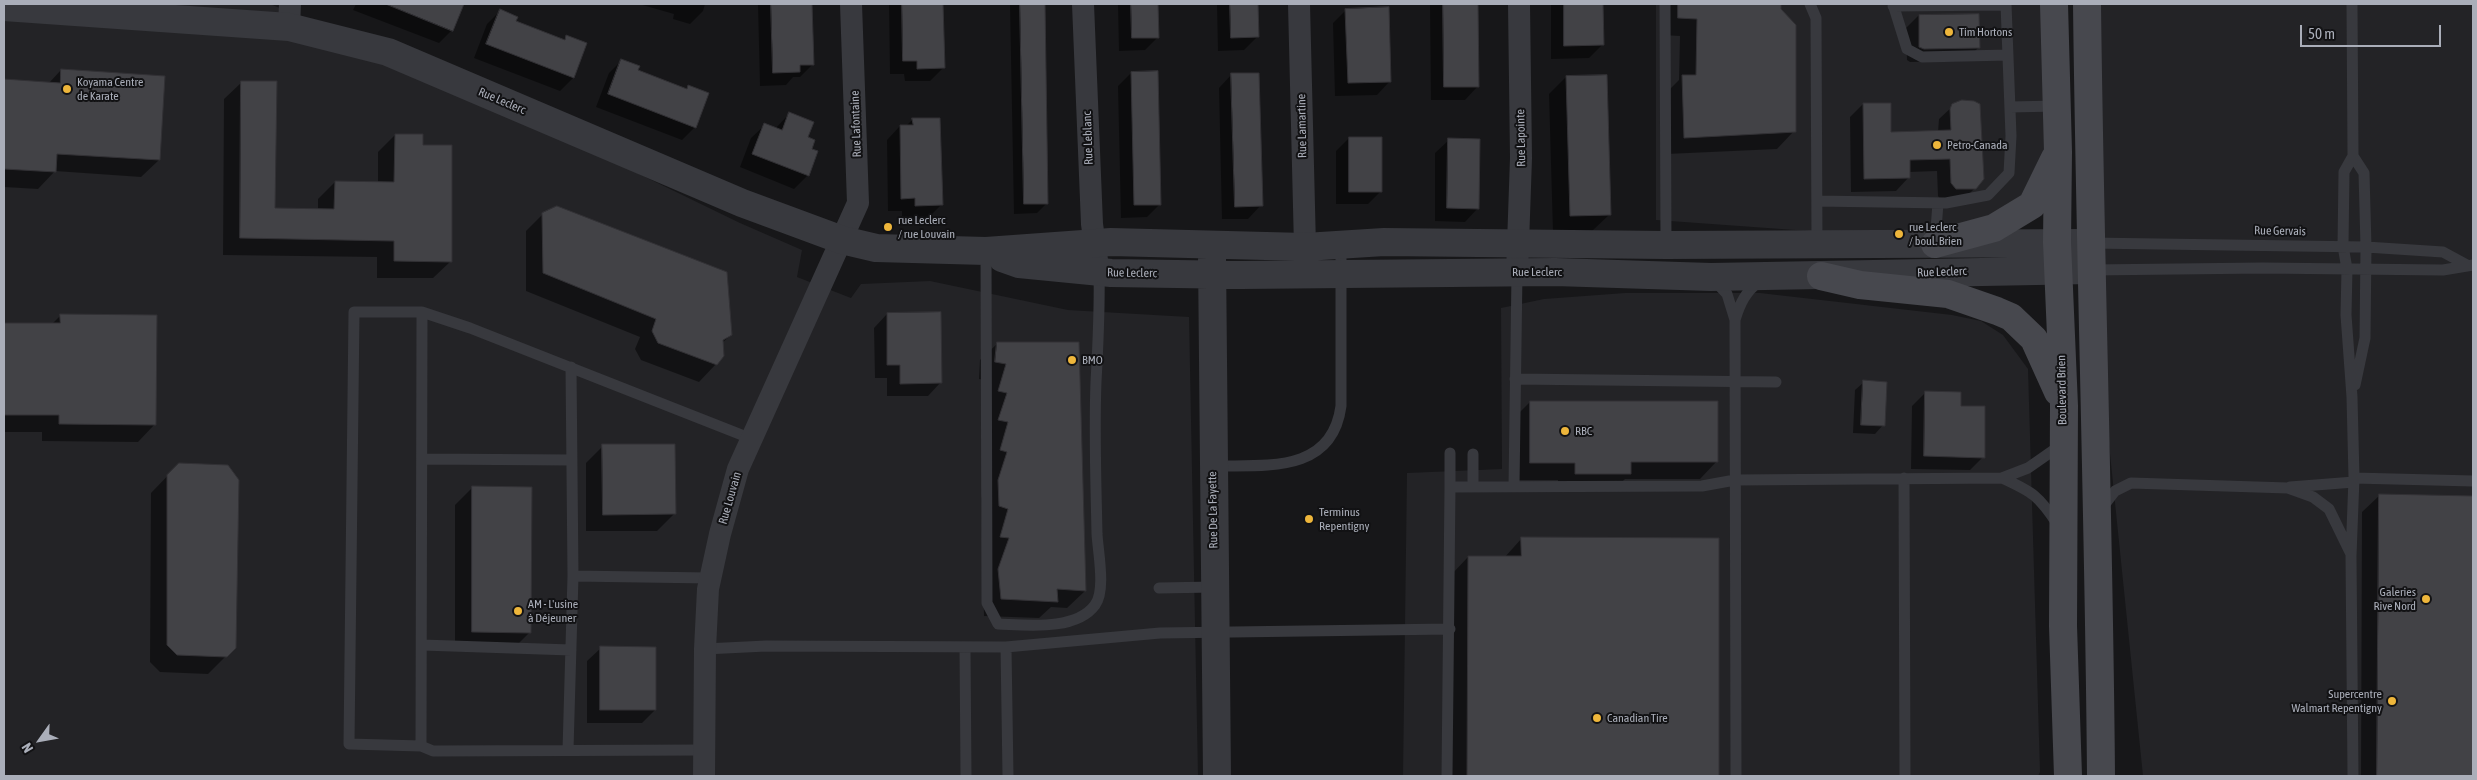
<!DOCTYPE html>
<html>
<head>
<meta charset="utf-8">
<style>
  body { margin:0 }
  #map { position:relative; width:2477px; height:780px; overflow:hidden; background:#171719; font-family:"Asap Condensed",sans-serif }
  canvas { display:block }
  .frame { position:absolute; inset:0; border:5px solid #aaaeb9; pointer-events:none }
  .north { position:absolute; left:15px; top:715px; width:50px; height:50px; -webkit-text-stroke:4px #121214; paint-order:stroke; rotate:238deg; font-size:14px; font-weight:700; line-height:20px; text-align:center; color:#aaaeb9 }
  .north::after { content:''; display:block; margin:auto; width:18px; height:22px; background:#aaaeb9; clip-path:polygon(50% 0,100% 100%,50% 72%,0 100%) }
  .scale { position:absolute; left:2300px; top:25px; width:141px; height:22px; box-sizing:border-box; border:2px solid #aaaeb9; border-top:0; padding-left:6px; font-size:15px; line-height:18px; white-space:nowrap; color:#aaaeb9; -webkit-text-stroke:4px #121214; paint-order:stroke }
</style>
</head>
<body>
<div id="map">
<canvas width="2477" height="780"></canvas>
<div class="frame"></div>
<div class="north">N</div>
<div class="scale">50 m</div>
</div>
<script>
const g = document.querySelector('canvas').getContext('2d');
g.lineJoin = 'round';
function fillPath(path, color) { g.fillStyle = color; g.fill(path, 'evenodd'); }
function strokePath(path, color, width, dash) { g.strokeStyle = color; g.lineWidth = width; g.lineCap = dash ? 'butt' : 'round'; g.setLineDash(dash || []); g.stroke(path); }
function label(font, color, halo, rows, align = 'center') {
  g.font = font + ' "Asap Condensed",sans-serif'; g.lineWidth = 4; g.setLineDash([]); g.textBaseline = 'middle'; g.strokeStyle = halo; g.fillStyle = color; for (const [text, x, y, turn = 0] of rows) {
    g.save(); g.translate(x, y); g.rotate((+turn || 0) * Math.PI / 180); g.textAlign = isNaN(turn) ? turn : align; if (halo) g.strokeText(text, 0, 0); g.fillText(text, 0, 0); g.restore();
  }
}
fillPath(new Path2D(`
  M4 4H270L388 52 740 223 802 250 797 277 851 298 861 284 930 281 1068 310 1189 317 1198 776H4Z
  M1656 4H2051L2052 148 2022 203 1934 240 1656 220Z
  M2087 4H2473V776H2143L2105 405Z
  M1625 293H1760L1952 315 1981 321 2003 335 2028 369 2040 772 2038 776H1403L1407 473 1502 469 1501 308 1544 299Z`), '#232326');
fillPath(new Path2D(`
  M356 4H462L452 30 439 43 353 10Z
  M639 4H705L703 11 690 24 673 19 674 14Z
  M758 4H811L813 64 800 77H793L786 85 760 86Z
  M889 4H942L944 67 930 81H905L904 74H890Z
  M1010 4H1043L1047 203 1037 213 1014 214Z
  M1118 4H1157L1158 37 1145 50 1119 51Z
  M1217 4H1257V37L1244 50 1218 51Z
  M1430 4H1477L1478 86 1465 100H1431Z
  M1551 4H1602V45L1589 58 1551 59Z
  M1661 4H1779L1794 131 1777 149 1667 154 1665 94 1679 80 1680 36 1661 35Z
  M1346 10 1390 81 1377 95 1335 96 1333 23Z
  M500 11 515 22 563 40 567 37 586 44 573 78 560 91 474 58 487 24Z
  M1919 15H1978V48L1965 61 1910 62 1907 60 1906 28Z
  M622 60 637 71 685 90 689 86 695 127 682 140 596 107 609 73Z
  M61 70 159 160 141 177 55 171 38 189 4 187V81L48 84Z
  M1131 73 1160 204 1147 217 1121 218 1118 86Z
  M1232 74 1261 205 1248 219H1222L1219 88Z
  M1566 77 1610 214 1592 231 1553 232 1549 94Z
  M242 82 274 209 318 210V199L335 182 378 183V152L395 135 422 146 451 261 433 278H377V257L223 255 224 99Z
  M1863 104 1890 133 1938 132 1939 119 1953 106 1975 188 1961 202H1942L1938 196 1937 171 1909 172V177L1896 191 1851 192 1850 117Z
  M789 114 806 138 810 150 816 152 807 176 794 189 740 167 751 138 765 125 775 129Z
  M913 119 941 205 928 218H902V211H888L887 140 900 126H906Z
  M1349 138 1381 191 1368 204H1336V151Z
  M1449 140 1478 208 1465 222 1435 221V153Z
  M543 214 731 335 722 343 716 364 699 382 641 360 635 349 640 337 526 291V231Z
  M887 314 941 382 928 396H887V378H875L874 328Z
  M61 315 155 424 138 442 42 441V432H4V324H52Z
  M998 343H1078L1085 591 1067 608 1051 607 1039 618 984 616 981 498 991 470 990 381 979 379 980 360Z
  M1864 382 1883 425 1875 434 1853 433 1855 390Z
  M1925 393 1959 407 1983 457 1970 470 1911 469 1912 406Z
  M1530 402 1717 461 1700 479H1625L1613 490 1558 491V480H1513V419Z
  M603 446 675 513 657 531H586V463Z
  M179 464 235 647 208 674 160 672 150 662 151 493Z
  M473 487 530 632 513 649H455V505Z
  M2380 495 2473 497V776H2361L2362 512Z
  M1522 538 1718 539 1717 776H1450L1451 575 1468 557 1504 558Z
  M601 648 655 710 642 723H587V661Z`), '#0007');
const building = new Path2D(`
  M386 4H464L453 31Z
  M771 4H812L814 65H800V72L773 73Z
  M902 4H943L945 68 917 69V61H903Z
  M1020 4H1045L1048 204H1024Z
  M1131 4H1158L1159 38H1132Z
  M1230 4H1258L1259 37 1231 38Z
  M1443 4H1478L1479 87H1444Z
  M1564 4H1603L1604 45 1564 46Z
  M1678 4H1781V9L1796 25V132L1684 138 1682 75H1696L1697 19 1678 18Z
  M1389 7 1391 82 1348 83 1345 9Z
  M500 9 518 17 516 21 565 40 566 35 587 43 574 78 486 44Z
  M1979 14 1980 48 1924 49 1919 47V15Z
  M621 59 640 66 638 70 687 89 688 85 709 93 696 128 608 94Z
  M61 69 165 76 160 160 57 154 56 172 4 169V79L60 83Z
  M1158 71 1161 205H1134L1131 72Z
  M1231 73H1259L1263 206 1235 207Z
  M1607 75 1611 215 1570 216 1566 76Z
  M241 81H277L275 208 334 209 335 181 394 182 395 134H423V145H452V262L394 261V241L240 238Z
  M1962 100 1974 101 1980 104 1984 179 1976 189H1956L1951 183 1950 159 1910 160V178L1864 179 1863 103H1891V132L1951 130 1950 109 1952 104Z
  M789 112 814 122 808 137 815 140 812 149 818 151 809 176 752 154 764 123 782 130Z
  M912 118H940L943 205 915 206V198L901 199 900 125H913Z
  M1349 137H1382V192H1349Z
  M1448 138 1480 139 1479 209 1447 208Z
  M557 206 727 272 732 335 723 340 724 356 717 365 658 343 652 331 656 319 543 273 542 213Z
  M941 312 942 383 900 384V365H887V313Z
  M60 314 157 315 156 425 59 424V415H4V323H60Z
  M997 342H1079L1086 591 1057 589 1058 602 1001 599 998 569 1009 538 1000 537 1008 509 999 506 998 480 1007 452 1000 450 1008 422 998 420 1007 393 998 391 1006 364 995 362Z
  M1863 380 1887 382 1885 426 1861 425Z
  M1925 391 1961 392V406H1985V458L1924 456Z
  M1530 401H1718V462H1631V474H1575V463H1530Z
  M602 444H675L676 514 603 515Z
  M179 463 228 465 239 480 236 648 227 657 177 655 167 645V475Z
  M472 486 532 487 531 633 472 632Z
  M2379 494 2473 496V776H2377Z
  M1521 537 1719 538V776H1467L1468 556H1521Z
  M600 646 656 647V710H600Z`);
fillPath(building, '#424246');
strokePath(building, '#323135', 1);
strokePath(new Path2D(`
  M1665 4 1666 245
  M1810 4 1816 18 1817 244
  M1893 4 1907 49 1922 57 2008 55
  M2352 4 2353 156 2344 172 2343 246 2347 269 2346 315 2352 397 2354 478 2351 556 2353 776
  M1893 6 2006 5
  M2010 107 2057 106
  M2353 156 2364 173 2366 247 2365 338 2355 385
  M1817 201 1946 203 1988 195 2009 173 2011 136 2006 4
  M1935 243 1938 203
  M2090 243 2366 247 2443 252 2467 265
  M986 251 987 603 998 624C1027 625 1076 631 1095 605 1106 591 1098 552 1097 534 1096 484 1094 433 1096 382 1098 345 1100 309 1099 272
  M2091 270 2263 268 2443 270 2473 265
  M1714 280 1727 294 1735 320
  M571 367 573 576 710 578
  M1515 379 1776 382
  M1473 454V486
  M422 459 572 460
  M1213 466C1265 465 1332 474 1341 406V245
  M1904 478 1905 776
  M2002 478C2033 492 2039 496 2058 525
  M2354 478 2473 481
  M1514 486 1517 273
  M1450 487V453
  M2290 487 2354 482
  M2102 508 2115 491 2131 483 2288 488 2313 497 2329 509 2351 554
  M1159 588 1214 587
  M422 645 571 650
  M965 647 966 776
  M1006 647 1008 776
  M705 649 766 646 1006 647 1160 633 1450 629
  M421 746 422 312
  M568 750 573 576
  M705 750 433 751 421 746 349 744 354 312H422L470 328 752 439
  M1447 776 1450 487 1702 486 1735 480 2002 478 2028 468 2061 445
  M1736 776 1735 320C1740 303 1746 291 1760 281`), '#38393e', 11);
strokePath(new Path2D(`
  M1083 4 1092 224 1097 260
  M1299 4 1305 247
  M289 27 290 4
  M1517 273 1521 158 1519 4
  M704 776 705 649 708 589 720 534 738 469 858 203 851 4`), '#38393e', 22);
strokePath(new Path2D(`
  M4 7 289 27 388 52 742 203 842 240 876 248 986 251 1111 242 1305 247 1384 242 1666 245 2089 243
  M1212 256 1217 776
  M1002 258 1019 264 1111 273 1241 275 1555 272 1711 277 2091 270`), '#38393e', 28);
strokePath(new Path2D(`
  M2054 4 2058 152 2057 242 2064 406 2063 626 2068 776
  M2087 4C2090 261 2099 519 2101 776
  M1935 244 1994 228 2032 205 2055 158
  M1821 276 1860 285 1948 294 1997 311 2011 317 2034 339 2058 392`), '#47484e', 28);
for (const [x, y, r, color] of [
  [1949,32,5,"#eeb63b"],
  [67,89,5,"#eeb63b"],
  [1937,145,5,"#eeb63b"],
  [888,227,5,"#eeb63b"],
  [1899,234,5,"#eeb63b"],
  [1072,360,5,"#eeb63b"],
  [1565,431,5,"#eeb63b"],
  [1309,519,5,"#eeb63b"],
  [2426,599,5,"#eeb63b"],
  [518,611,5,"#eeb63b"],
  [2392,701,5,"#eeb63b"],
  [1597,718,5,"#eeb63b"]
]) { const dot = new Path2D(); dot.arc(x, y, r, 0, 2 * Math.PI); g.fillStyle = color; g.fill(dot); strokePath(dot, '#121214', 2); }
label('12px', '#aaaeb9', '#121214', [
  ["Tim Hortons",1959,32],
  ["Koyama Centre",77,82],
  ["de Karate",77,96],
  ["Petro-Canada",1947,145],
  ["rue Leclerc",898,220],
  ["/ rue Louvain",898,234],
  ["rue Leclerc",1909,227],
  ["/ boul. Brien",1909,241],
  ["BMO",1082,360],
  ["RBC",1575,431],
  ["Terminus",1319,512],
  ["Repentigny",1319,526],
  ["Galeries",2416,592,"right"],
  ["Rive Nord",2416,606,"right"],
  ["AM - L'usine",528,604],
  ["à Déjeuner",528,618],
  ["Supercentre",2382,694,"right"],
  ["Walmart Repentigny",2382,708,"right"],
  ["Canadian Tire",1607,718]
], 'left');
label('12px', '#aaaeb9', '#121214', [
  ["Rue Leclerc",502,101,23],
  ["Rue Lafontaine",856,124,-92],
  ["Rue Lamartine",1302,126,-91],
  ["Rue Leblanc",1088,138,-92],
  ["Rue Lapointe",1521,138,-91],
  ["Rue Gervais",2280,231,1],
  ["Rue Leclerc",1537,272],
  ["Rue Leclerc",1942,272,-2],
  ["Rue Leclerc",1132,273,1],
  ["Boulevard Brien",2062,390,-91],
  ["Rue Louvain",730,498,-74],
  ["Rue De La Fayette",1213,510,-91]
]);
</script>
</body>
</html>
